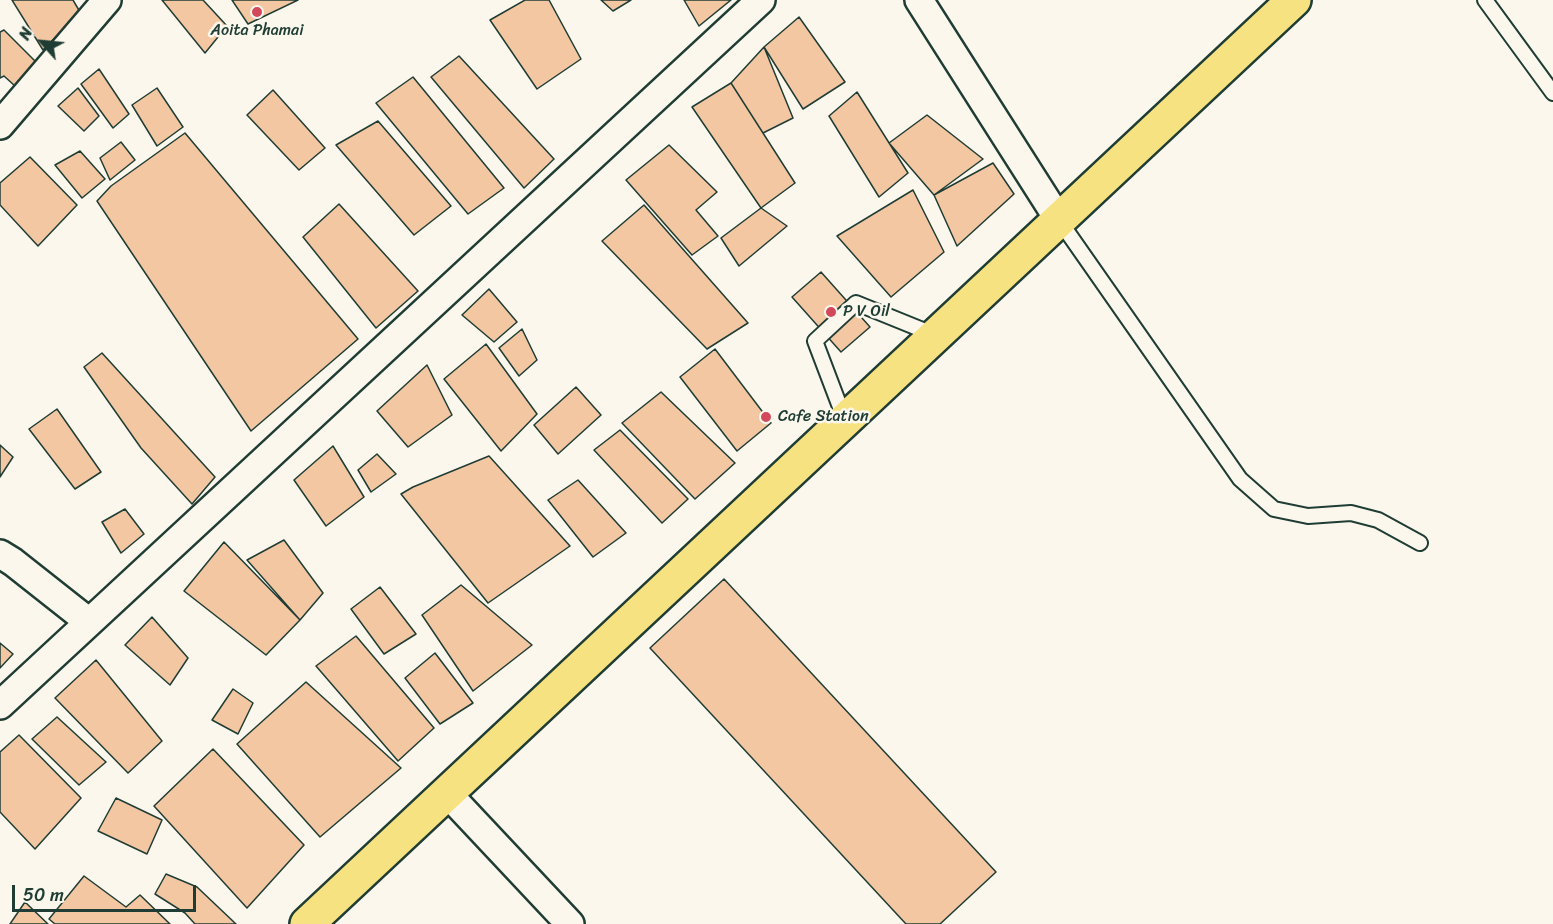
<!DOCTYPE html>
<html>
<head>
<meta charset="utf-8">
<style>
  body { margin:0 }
  #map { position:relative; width:1553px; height:924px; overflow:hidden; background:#fbf7ec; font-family:Sriracha,sans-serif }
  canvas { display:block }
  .north { position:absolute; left:12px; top:12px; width:60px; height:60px; -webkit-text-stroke:4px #fbf7ec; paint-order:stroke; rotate:297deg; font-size:16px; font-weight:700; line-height:24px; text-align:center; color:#1f3d34 }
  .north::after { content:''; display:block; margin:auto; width:21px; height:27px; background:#1f3d34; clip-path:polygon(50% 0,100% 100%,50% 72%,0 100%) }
  .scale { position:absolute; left:12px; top:885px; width:184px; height:27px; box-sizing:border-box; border:3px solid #1f3d34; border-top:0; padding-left:8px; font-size:18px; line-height:21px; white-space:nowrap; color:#1f3d34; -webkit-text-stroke:4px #fbf7ec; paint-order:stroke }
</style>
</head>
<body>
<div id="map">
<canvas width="1553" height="924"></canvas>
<div class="north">N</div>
<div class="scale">50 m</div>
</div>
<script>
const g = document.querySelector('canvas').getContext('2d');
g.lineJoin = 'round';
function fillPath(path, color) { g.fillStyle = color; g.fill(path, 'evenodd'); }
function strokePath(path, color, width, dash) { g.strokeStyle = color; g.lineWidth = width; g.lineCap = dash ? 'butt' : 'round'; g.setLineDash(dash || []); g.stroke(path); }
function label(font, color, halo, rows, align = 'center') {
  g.font = font + ' Sriracha,sans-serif'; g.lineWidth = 5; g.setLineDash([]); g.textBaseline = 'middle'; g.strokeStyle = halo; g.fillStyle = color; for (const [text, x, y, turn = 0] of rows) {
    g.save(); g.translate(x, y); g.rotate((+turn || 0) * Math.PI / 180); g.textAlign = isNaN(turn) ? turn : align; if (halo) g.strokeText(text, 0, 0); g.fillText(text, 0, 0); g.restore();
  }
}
const building = new Path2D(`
  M12 0H73L80 12 43 50Z
  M162 0H203L227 26 205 53Z
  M232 0H298L248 24Z
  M525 0H549L581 59 537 89 490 20Z
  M601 0H631L613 11Z
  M684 0H731L699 26Z
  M799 17 845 82 803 109 764 47Z
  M4 30 37 63 15 86 4 76 0 78V32Z
  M764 47 793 118 763 133 731 83Z
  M459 56 554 159 524 188 431 77Z
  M99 69 129 114 113 128 81 84Z
  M413 77 504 188 468 214 376 103Z
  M731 83 795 183 761 208 692 107Z
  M78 88 99 116 84 131 58 106Z
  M157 88 183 127 157 146 132 105Z
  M273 90 325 148 299 170 247 115Z
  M857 92 908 173 879 197 829 116Z
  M927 115 983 159 934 195 889 143Z
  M378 121 451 206 414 235 336 145Z
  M185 133 358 339 251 431 97 201 111 186Z
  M121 142 135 160 110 180 100 158Z
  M669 145 717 192 696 210 718 236 692 255 626 180Z
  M80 151 105 179 82 198 55 165Z
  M30 157 77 205 38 246 0 205V183Z
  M993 163 1014 194 957 246 934 195Z
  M913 190 944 252 891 297 837 236Z
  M339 204 418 291 376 328 303 237Z
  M644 205 748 323 707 349 602 241Z
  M761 208 787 226 739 266 721 238Z
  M821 272 870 327 841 352 792 297Z
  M489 289 517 322 494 342 462 315Z
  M522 329 537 360 519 376 499 348Z
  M486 344 537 414 501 451 444 379Z
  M715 349 771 423 737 451 680 377Z
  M102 353 215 477 192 504 141 448 84 367Z
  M427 365 452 415 408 447 377 411Z
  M576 387 601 415 558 454 534 425Z
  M661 392 735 463 695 499 622 423Z
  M57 409 101 472 75 489 29 429Z
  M620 430 688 499 662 523 594 450Z
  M0 445 13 457 0 477Z
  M333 446 364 497 326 526 294 480Z
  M377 454 396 474 371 492 358 470Z
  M489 456 570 546 488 603 401 494 413 487Z
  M578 480 626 533 593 557 548 500Z
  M125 509 144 534 121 553 102 522Z
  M284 540 323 593 300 620 247 560Z
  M224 542 300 620 266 655 184 591Z
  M724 579 996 872 940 924H906L650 648Z
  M461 585 532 645 473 691 422 615Z
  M380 587 416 634 384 654 351 609Z
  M152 617 188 658 170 685 125 645Z
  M356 636 434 728 398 761 316 666Z
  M0 643 13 654 0 668Z
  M435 653 473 703 440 724 405 678Z
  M96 660 162 741 128 773 55 698Z
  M306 682 401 768 320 837 237 744Z
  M233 689 253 703 238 734 212 720Z
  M57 717 106 762 79 785 32 739Z
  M19 735 81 798 35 849 0 812V752Z
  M213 749 304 845 247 908 154 806Z
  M116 798 162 820 147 854 98 831Z
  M166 874 197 887 236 924H195L185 913 155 894Z
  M84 876 126 907 140 895 170 924H55L49 919Z
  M25 902 48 924H10Z`);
fillPath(building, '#f4c7a3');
strokePath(building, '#1f3d34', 1.5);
const lane = new Path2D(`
  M1485 0 1553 93
  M1059 220 1240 479 1274 509 1308 516 1351 513 1378 520 1420 543
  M845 420 815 341 856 303 935 335`);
const street = new Path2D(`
  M919 0 1059 220
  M0 125 107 0
  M0 554 13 562 89 622
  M0 705 761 0
  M447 793 570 924`);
const highway = new Path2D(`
  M307 924 1294 0`);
strokePath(lane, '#1f3d34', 18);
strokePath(street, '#1f3d34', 32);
strokePath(highway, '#1f3d34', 38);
strokePath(lane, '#fbf7ec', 14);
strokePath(street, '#fbf7ec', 27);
strokePath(highway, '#f7e281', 33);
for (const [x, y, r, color] of [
  [257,12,6,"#d1495b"],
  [831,312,6,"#d1495b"],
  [766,417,6,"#d1495b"]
]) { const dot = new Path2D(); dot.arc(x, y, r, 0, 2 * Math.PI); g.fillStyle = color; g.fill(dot); strokePath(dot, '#fbf7ec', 2); }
label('16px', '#1f3d34', '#fbf7ec', [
  ["Aoita Phamai",257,31,"center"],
  ["P V Oil",843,312],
  ["Cafe Station",778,417]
], 'left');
</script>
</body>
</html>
